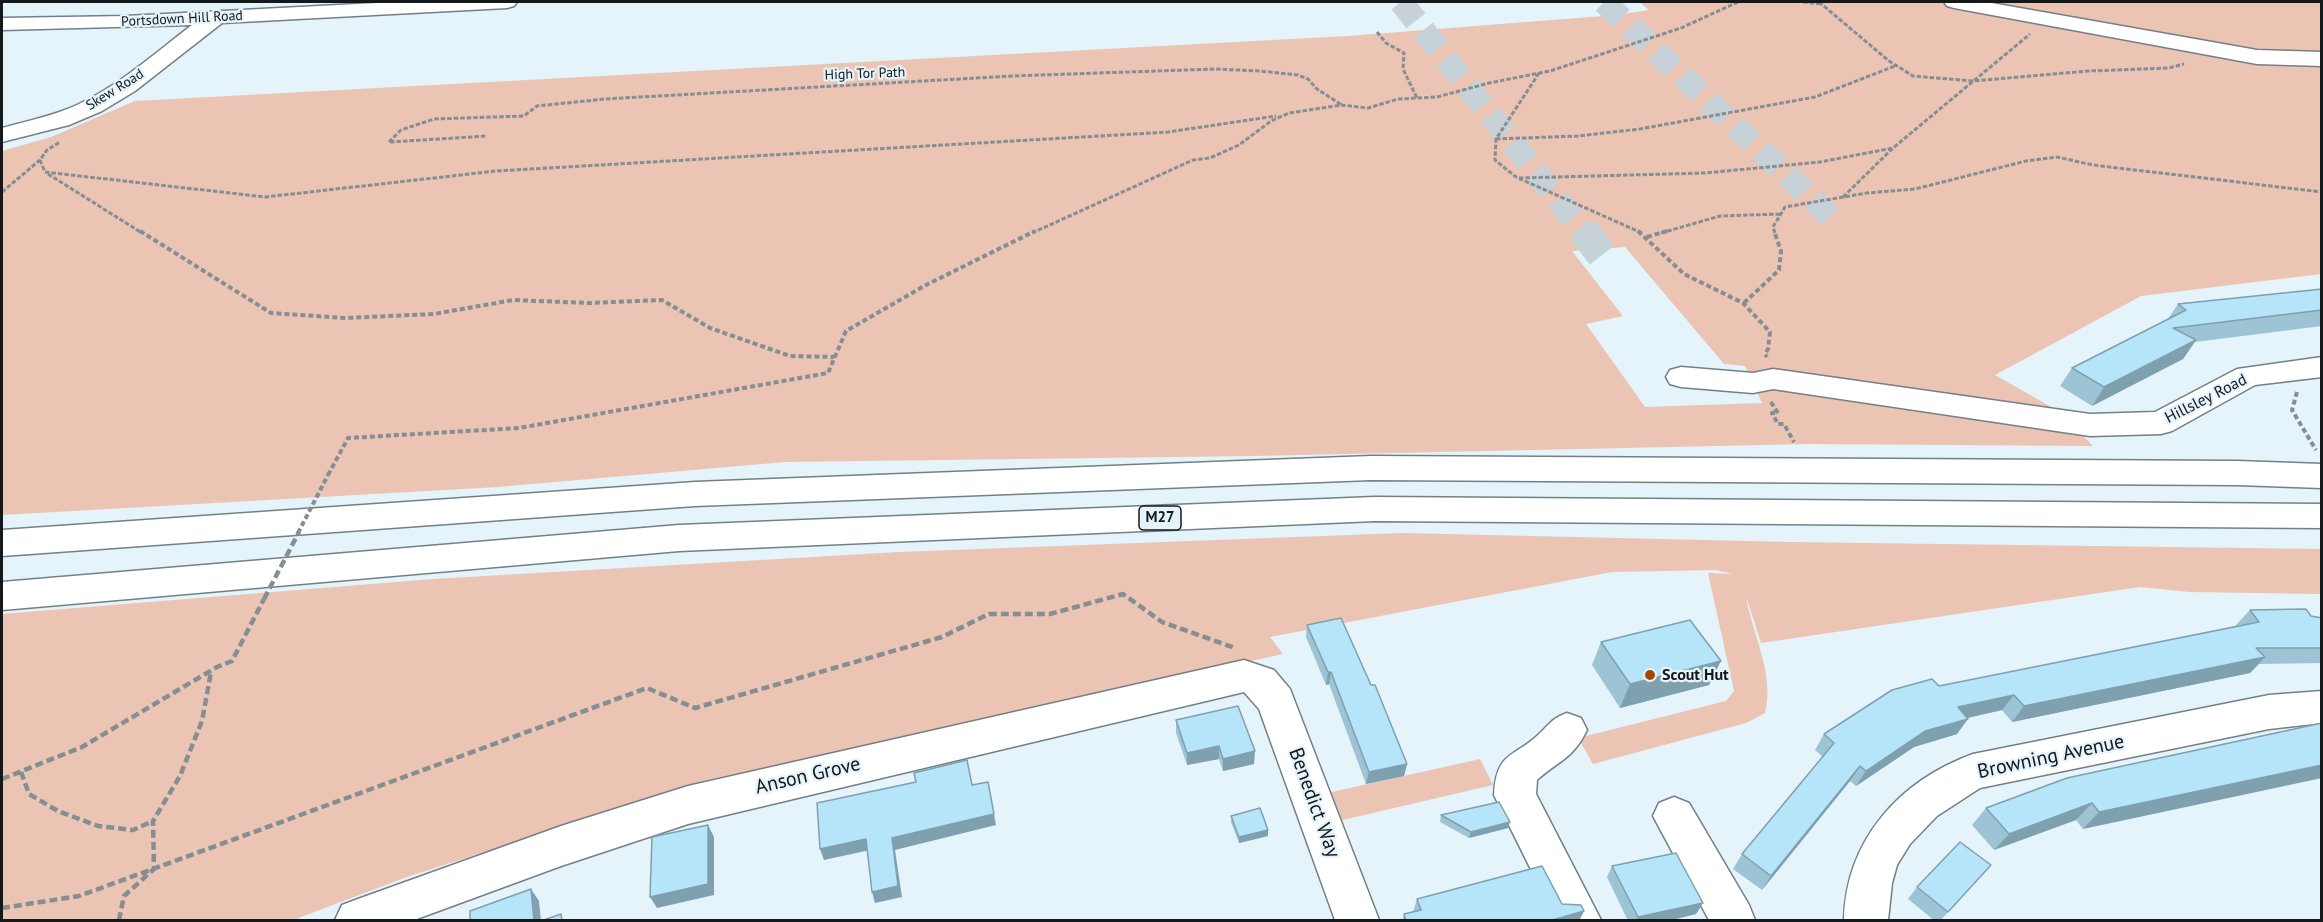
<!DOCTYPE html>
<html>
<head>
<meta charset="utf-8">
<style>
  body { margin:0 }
  #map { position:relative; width:2323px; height:922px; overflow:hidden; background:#e5f3fa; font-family:"PT Sans",sans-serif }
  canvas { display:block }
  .frame { position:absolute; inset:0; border:3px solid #13181a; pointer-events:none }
</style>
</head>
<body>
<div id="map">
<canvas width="2323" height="922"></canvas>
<div class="frame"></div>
</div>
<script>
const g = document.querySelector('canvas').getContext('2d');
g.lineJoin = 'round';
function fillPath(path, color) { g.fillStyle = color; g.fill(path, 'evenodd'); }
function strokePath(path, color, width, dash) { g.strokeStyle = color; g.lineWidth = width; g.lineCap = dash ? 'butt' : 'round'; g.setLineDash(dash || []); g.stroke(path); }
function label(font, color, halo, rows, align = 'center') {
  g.font = font + ' "PT Sans",sans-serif'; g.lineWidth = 4.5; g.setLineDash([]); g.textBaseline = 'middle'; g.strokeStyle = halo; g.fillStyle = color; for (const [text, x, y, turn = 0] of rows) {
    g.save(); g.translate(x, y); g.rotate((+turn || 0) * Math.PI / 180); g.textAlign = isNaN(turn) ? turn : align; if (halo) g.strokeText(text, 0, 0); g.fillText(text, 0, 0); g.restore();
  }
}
fillPath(new Path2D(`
  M1639 2H2321V274L2141 296 1995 375 2060 412 2093 446 1809 444 1253 456 785 462 498 487 2 515V151L51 137 135 101 1348 36 1616 15 1649 10ZM1625 247 1724 364 1745 366 1762 403 1645 407 1586 324 1623 316 1572 251Z
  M1402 533 1790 542 2321 549V594L2189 592 2140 587 1761 643 1746 596C1752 635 1775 673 1765 713L1746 723 1593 764 1578 738 1726 701 1734 691 1708 573 1733 574 1716 570 1612 572 1270 637 1283 654 703 781 407 877 293 920H2V614L433 579 899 552Z
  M1480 759 1493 785 1334 822 1323 794Z`), '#ebc4b3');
strokePath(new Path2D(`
  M1401 2 1584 233
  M1604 2 1835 221`), '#c6d2d8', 24, [24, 12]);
strokePath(new Path2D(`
  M1583 231 1602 255`), '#c6d2d8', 31, [31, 15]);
const minor = new Path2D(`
  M396 2H517L514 6 507 8 222 23 135 91 102 111 69 125 2 142V128C27 121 53 116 77 105 120 85 155 53 192 25L2 30V18L126 16Z
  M1944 2H1986L2257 50 2322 52V66L2257 64 1954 8 1947 6Z
  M2322 357V377L2255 385 2172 431 2161 434 2090 436 1773 389 1753 393 1681 387 1670 384 1666 377 1670 370 1681 367 1753 373 1773 369 2090 414 2155 412 2237 369Z
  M1244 660 1274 670 1290 689 1379 920H1335L1259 709 1244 692 688 824 561 866 414 920H335L342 905 358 899 561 826 688 786Z
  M2322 691V723L2269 729 1980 788 1937 816 1910 844 1897 865 1892 883 1888 920H1844C1846 840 1899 781 1973 754L2269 695Z
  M1567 713 1581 718 1587 730C1572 760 1559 760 1537 780L1536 794 1601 920H1556L1494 795C1496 752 1513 758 1538 735 1550 724 1551 719 1567 713Z
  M1674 797 1689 803 1749 905 1755 920H1709L1653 816 1659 803Z`);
const highway = new Path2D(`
  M1371 456 2237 461 2322 464V488L2237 485 1371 480 695 506 2 556V530L695 482Z
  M1375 497 2322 504V528L1375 521 679 551 2 610V582L679 525Z`);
strokePath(minor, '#738086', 3);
strokePath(highway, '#738086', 3);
strokePath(new Path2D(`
  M1803 2 1822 4
  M1819 2 1889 61 1913 76 1973 81 2088 71 2169 68 2184 64
  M1377 32 1386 43 1404 53 1403 69 1417 98
  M1539 73 1496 139 1495 160 1516 177 1642 233
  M1496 139 1578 136 1640 129 1815 97 1895 66
  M389 142 401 130 434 119 524 116 537 106 605 99 1012 76 1215 69 1260 71 1298 75 1308 79 1317 89 1342 105
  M390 142 487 136
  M40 160 45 172 265 197 496 171 1168 132 1276 116
  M48 174 142 233
  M1519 178 1705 173 1820 162 1893 148
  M2 192 40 160 47 150 60 142
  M1843 197 1893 148 2030 34
  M1032 233 1193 160 1210 158 1239 145 1271 121 1289 113 1342 105 1368 108 1398 99 1437 97 1489 83 1550 71 1681 28 1738 2
  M1661 233 1720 216 1780 214
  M1775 233 1773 227 1785 207 1867 193 1915 189 2026 161 2057 157 2093 165 2322 192`), '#848e93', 3, [4.5, 2]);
strokePath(new Path2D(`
  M140 231 271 313 345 318 434 314 513 300 589 303 662 300 710 328 790 356 834 357
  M1638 231 1684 274 1743 303 1770 332 1768 349 1765 354 1767 357
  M1647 237 1667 231
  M1744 303 1779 270 1781 251 1774 231
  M2297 392 2292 410 2316 450
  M1771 402 1778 413H1772L1778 424H1784L1794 442
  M328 475 348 438 519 428 828 373 846 331 926 285 1035 231`), '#848e93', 4, [5, 3]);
strokePath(new Path2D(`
  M21 772 29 794 58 811 98 826 133 830 153 821
  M2 779 82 747 217 667 232 661 264 599
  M2 908 79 896 647 688 695 708 942 637 989 614H1050L1123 594 1162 622 1235 648
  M119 920 124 896 154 869 153 821 180 776 202 721 211 672`), '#848e93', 4.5, [8, 4]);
fillPath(minor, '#fff');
fillPath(highway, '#fff');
strokePath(new Path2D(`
  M298 533 328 475`), '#848e93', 4, [5, 3]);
strokePath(new Path2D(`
  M264 599 299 532`), '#848e93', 4.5, [8, 4]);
fillPath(new Path2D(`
  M2322 289V326L2195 342 2183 359 2092 406 2060 386 2072 368 2168 319 2178 304Z
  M2250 610 2322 618V663L2259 664 2250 673 2012 722 2002 710 1967 718 1957 734 1914 747 1856 786 1850 781 1762 890 1733 869 1742 854 1823 757 1815 750 1824 734 1939 686 2235 626Z
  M1307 625 1407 764 1404 776 1366 784 1329 684 1326 685 1306 637Z
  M1601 642 1709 685 1620 708 1592 665Z
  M1176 720 1254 764 1223 771 1219 759 1187 765 1176 733Z
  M2322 723 2083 829 2076 820 1994 850 1972 825 1986 808Z
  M1441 815 1508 828 1469 838 1440 822Z
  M1231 816 1268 836 1239 843 1231 822Z
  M1991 865 1940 921H1935L1908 899 1917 887Z
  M1612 866 1703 903 1696 914 1668 921H1628L1607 877Z
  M1417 899 1562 904 1584 911 1579 921H1402L1404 914 1413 912Z`), '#9dc4d5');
fillPath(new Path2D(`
  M2196 340 2183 359 2092 406 2104 387Z
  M2265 657 2250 673 2012 722 2024 706Z
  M1721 661 1709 685 1620 708 1630 684Z
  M1328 672H1331L1329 684 1326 685Z
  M2014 695 2002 710 1946 723 1958 707Z
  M1968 719 1957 734 1914 747 1856 786 1866 771 1925 731Z
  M1219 746V759L1187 765V753Z
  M1255 751 1254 764 1223 771V759Z
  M1407 764 1404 776 1366 784 1369 772Z
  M2322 765V778L2083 829 2099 812Z
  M1860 766 1850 781 1762 890 1771 876Z
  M2092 803 2076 820 1994 850 2009 834Z
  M994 814 996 825 895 850 902 897 875 903 872 892 892 838Z
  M1510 822 1508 828 1469 838 1471 832Z
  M708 825 714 837V895L657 908 650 897Z
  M1268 830V836L1239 843V837Z
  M866 839 870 850 824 860 820 849Z
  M531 889 539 901 541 921H534Z
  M1703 903 1696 914 1668 921H1636L1638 917Z
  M1584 911 1579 921H1549Z`), '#7fa0ae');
const building = new Path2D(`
  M2322 289V310L2173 328 2196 340 2104 387 2072 368 2186 310 2178 304Z
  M2306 609 2311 616 2322 618V648H2256L2265 657 2024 706 2014 695 1958 707 1968 719 1925 731 1866 771 1860 766 1771 876 1742 854 1834 743 1824 734 1892 690 1932 679 1939 686 2259 622 2250 610Z
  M1341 618 1371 685H1375L1407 764 1369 772 1331 672H1328L1307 625Z
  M1690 620 1721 661 1630 684 1601 642Z
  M1238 706 1255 751 1223 759 1219 746 1187 753 1176 720Z
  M2322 723V765L2099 812 2092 803 2009 834 1986 808 2067 778Z
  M967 760 972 785 988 782 994 814 892 838 898 886 872 892 866 839 820 849 817 803 916 782 914 773Z
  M1499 802 1510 822 1471 832 1441 815Z
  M1260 808 1268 830 1239 837 1231 816Z
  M708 825V884L650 897 652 837Z
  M1960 842 1991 865 1948 912 1917 887Z
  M1676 853 1703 903 1638 917 1612 866Z
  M1542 866 1562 904 1581 905 1584 911 1549 921H1406L1404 914 1421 910 1417 899Z
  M531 889 534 921H470V911Z
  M561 914 562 921H541Z`);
fillPath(building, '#b6e4f8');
strokePath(building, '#7fa0ae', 1.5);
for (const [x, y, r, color] of [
  [1650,675,6,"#a74503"]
]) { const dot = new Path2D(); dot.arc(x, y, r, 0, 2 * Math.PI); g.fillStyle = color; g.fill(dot); strokePath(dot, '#e5f3fa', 2); }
label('14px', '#13181a', '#e5f3fa', [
  ["Portsdown Hill Road",182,19,-3],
  ["High Tor Path",865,74,-2],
  ["Skew Road",115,90,-32]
]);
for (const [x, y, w] of [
  [1160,518,42]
]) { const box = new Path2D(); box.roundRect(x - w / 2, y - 12, w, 24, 4.5); g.fillStyle = '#e5f3fa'; g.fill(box); strokePath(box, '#13181a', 1.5); }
label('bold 15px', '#13181a', null, [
  ["M27",1160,518]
]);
label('16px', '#13181a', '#e5f3fa', [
  ["Hillsley Road",2206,399,-27]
]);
label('bold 16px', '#13181a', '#e5f3fa', [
  ["Scout Hut",1662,675]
], 'left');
label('20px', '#13181a', '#e5f3fa', [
  ["Browning Avenue",2051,757,-12],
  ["Anson Grove",808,776,-13],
  ["Benedict Way",1314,803,70]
]);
</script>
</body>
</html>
